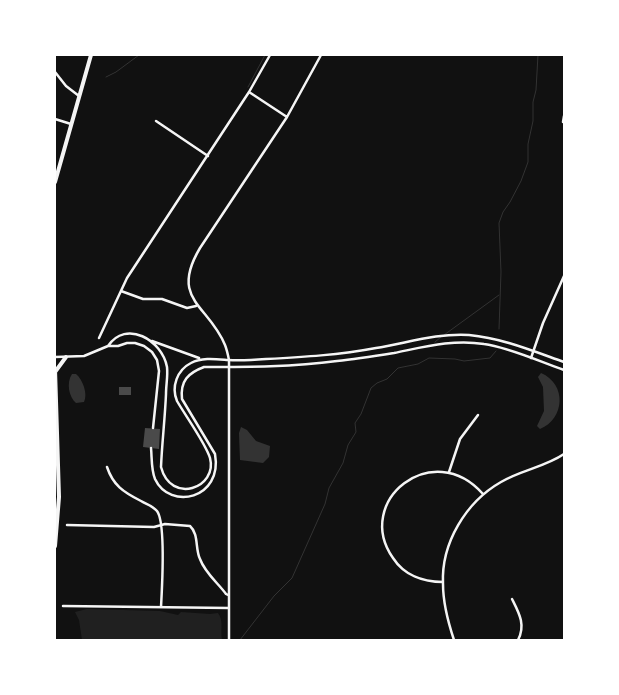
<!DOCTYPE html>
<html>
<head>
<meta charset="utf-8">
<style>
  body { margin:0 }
  #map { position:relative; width:619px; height:695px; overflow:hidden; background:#111; font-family:Barlow,sans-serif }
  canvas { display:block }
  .frame { position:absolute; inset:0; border:56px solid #fff; pointer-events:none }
</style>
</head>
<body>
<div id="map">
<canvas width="619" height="695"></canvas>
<div class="frame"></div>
</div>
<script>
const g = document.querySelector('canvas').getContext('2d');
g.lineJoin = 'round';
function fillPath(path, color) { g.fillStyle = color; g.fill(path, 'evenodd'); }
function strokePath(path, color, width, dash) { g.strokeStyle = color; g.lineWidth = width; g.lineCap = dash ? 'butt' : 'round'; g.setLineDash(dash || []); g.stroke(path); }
fillPath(new Path2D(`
  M87 609 160 611 178 615 181 612 210 614 218 613C224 621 220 630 222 640H82L79 620 75 612Z`), '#202020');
fillPath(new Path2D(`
  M541 373C567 384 565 419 540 429L537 426 544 411 543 387 538 377Z
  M72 374H76C83 380 88 394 84 402L76 403C69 397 66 383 72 374Z
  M241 427 247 430 256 441 270 446 269 457 263 463 240 460 239 433Z`), '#333');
strokePath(new Path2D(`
  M106 77 116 72 139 55
  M248 87 265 55
  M499 329 501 272 499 223 503 212 510 202 521 181 528 162V144L533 121V102L536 90 538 55
  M444 335 499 295
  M435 342 441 337
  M240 640 274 596 292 578 325 504 329 488 343 463 348 445 356 432 355 423 361 414 371 388 377 383 387 379 398 368 418 364 429 358 455 359 464 361 490 358 496 351`), '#333', 1);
fillPath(new Path2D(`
  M119 387H131V395H119Z
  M145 428 160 429 159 449 143 447Z`), '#4a4a4a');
strokePath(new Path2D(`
  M55 72 66 86 79 96
  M249 92 287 117
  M55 119 71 124
  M156 121 208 156
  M563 122 564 116
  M121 291 143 299H162L187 308 196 306
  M99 338 127 278 249 92 270 55
  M531 358 543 323 564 276
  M107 467C113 485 123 492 141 501 146 504 153 506 157 511 166 523 162 589 161 607
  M449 472 460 439 478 415
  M67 525 154 527 165 524 190 526C199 534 195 549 200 559 205 573 218 583 226 594L228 595
  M443 582C423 582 404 575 393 558 353 501 433 437 483 494
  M512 599C519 613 526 625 518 640
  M63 606 229 608
  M229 640V360C228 355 227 350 225 345 209 305 169 300 200 248L287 117 321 55
  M454 640C448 622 443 603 443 584 441 543 466 502 501 482 521 470 545 467 564 454`), '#f5f5f5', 2.5);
strokePath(new Path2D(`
  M152 341 199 358
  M108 346C126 319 162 340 167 367 168 376 166 385 166 394 165 418 162 443 161 467 171 505 218 488 210 458 206 444 185 415 177 401 171 387 177 370 191 363 202 357 216 359 228 360 240 361 254 360 266 359 303 357 339 355 376 348 407 343 437 333 469 335 502 338 533 351 564 362
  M55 357 84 356 108 346H118L127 343H135L144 346 152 352 157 360 159 371 153 428
  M151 448C152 458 151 469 155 479 170 511 223 499 215 454L182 399C180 381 188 373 204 367 248 367 293 367 337 361 356 359 375 356 394 353 424 347 453 339 484 344 508 347 541 362 564 370`), '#f5f5f5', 2.5);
strokePath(new Path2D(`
  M55 182 91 55
  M55 369 59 497 55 546
  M55 372 66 357`), '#f5f5f5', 4);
</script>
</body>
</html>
